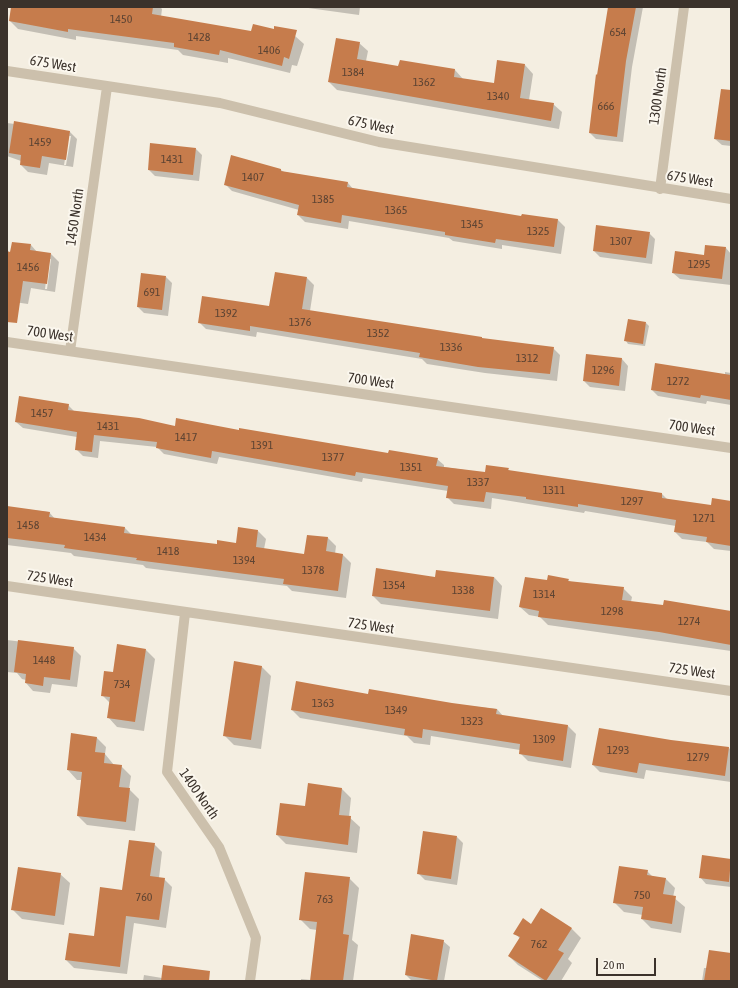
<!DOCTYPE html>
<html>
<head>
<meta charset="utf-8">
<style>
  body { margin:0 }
  #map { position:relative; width:738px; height:988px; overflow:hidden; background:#f4eee1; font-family:"Asap Condensed",sans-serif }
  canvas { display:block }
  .frame { position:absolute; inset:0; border:8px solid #3b322b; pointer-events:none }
  .scale { position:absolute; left:596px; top:958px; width:60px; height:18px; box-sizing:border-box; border:2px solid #3b322b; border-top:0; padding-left:5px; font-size:12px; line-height:14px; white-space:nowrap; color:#3b322b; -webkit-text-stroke:3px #fbf7ee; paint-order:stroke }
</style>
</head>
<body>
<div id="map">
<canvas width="738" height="988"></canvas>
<div class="frame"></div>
<div class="scale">20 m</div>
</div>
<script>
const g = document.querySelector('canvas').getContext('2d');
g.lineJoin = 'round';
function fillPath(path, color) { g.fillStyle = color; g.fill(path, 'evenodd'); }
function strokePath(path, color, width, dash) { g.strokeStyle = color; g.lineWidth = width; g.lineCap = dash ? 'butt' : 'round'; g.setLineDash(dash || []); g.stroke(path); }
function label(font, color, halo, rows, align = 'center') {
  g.font = font + ' "Asap Condensed",sans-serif'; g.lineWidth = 4; g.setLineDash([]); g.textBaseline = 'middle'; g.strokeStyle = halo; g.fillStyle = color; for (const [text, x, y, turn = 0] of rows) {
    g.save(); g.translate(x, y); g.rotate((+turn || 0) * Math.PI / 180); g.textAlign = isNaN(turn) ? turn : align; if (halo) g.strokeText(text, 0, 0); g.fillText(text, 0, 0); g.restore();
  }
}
fillPath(new Path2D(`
  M12 7H160L162 9 161 17 251 32 295 36 304 44 297 66 292 65 290 73 228 58V63L183 55 178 50 76 36V40L18 29 10 21Z
  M301 7H360L359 15Z
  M609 7H643L632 67 623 142 596 139 590 133Z
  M359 43 368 51 366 61 399 68 455 70 463 79 494 84 525 65 533 74 529 100 553 104 562 112 559 129 337 90 329 82Z
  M731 112V146L722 145 715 139Z
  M7 123 15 124V123L70 132 77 139 73 167 49 163 47 175 28 172 21 165V161L7 156ZM69 136H71L66 165H64Z
  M196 149 202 155 199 181 155 176 149 170Z
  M281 170 284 172 348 183 354 190 522 218 558 220 565 227 561 254 502 245V249L453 241 449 238 349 221 348 229 305 222 298 215 299 210 232 191 225 184Z
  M649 233 655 239 652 264 600 257 594 251Z
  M31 245 37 252 51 254 59 262 55 292 31 288 28 304 7 301V252L11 253ZM49 259H51L47 289H45Z
  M726 248 731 254V285L680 279 673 273 705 256Z
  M166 277 172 283 168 316 144 313 138 307Z
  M307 278 314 285 310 311 482 338 484 340 553 348 560 355 557 381 485 373 427 364 422 359 257 332 256 337 206 329 199 322 270 307Z
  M646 323 649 326 645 346 628 344 626 341Z
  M587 355 622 359 628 366 625 391 590 387 584 381Z
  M725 372 731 373V405L707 401 706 404 658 396 652 390 725 375Z
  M68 405 74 411 176 427 240 431 389 454 437 459 444 465V467L486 473 508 469 510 471 662 494 668 500 711 506 731 502V551L714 549 707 542 682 539 675 532 676 526 585 511 584 513 492 498 491 509 454 504 447 497 448 491 363 478 362 482 219 457 217 464 164 454 157 447 100 441 98 458 83 456 76 449 77 437 23 428 16 422Z
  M7 507 49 512 55 519 125 528 132 535 217 545 237 544 258 531 266 539 264 549 305 555 308 536 328 538 336 546 335 554 343 555 351 563 346 598 292 591 287 586 146 568 143 565 74 556 71 553 7 545Z
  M494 577 502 586 498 619 381 604 373 596 436 578Z
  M568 580 571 582 623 588 632 597 631 602 731 616V651L548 625 540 617 529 615 520 607 548 582Z
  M7 640 73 648 81 656 77 687 52 684 50 693 33 691 26 683V680L22 679 17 673 7 672Z
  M146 650 155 659 144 731 117 727 108 717 110 703 102 695 113 673Z
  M261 666 271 676 261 749 234 745 224 735Z
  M297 683 369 695 497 709 503 716 568 726 576 734 571 768 528 761 520 753V750L431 736 430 745 414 743 407 736 300 718 292 710Z
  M72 734 97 738 106 747 105 754 114 765 121 766 131 776 129 789 139 799 135 831 87 825 78 816 82 780H77L68 770Z
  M671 741 729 748 731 750V782L646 770 644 779 600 772 593 765Z
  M308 785 342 789 351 798 349 817 360 827 357 853 286 844 277 835 306 807Z
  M457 837 463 843 457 885 425 880 418 873Z
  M154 844 162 852 159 878 164 879 172 887 166 928 134 923 127 974 74 968 66 960 95 937 123 891Z
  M703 856 731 860V887L706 884 700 877Z
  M647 871 653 877 665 878 675 888 673 897 685 907 681 933 651 928 642 919 643 915 624 912 614 902Z
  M60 874 70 883 64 925 22 919 12 909Z
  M349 878 359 888 352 940 358 945 353 981H301V979L311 980 317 930 310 929 300 919Z
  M542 909 572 929 581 938 568 959 572 963 561 981H543L518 965 509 956 520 939 515 933 531 925Z
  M443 941 450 947 444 981H412L406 975Z
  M731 954V981H702L704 968H707Z
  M144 975 162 978 207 981H143Z`), '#0003');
fillPath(new Path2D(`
  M11 7H153L152 14 251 31 253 24 274 29V26L297 30 289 59 284 57 282 66 220 50 219 55 174 47V43L68 29V32L9 21Z
  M608 7H636L626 61 617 137 589 133 596 74 597 75Z
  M336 38 360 42 357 59 398 66 400 60 455 69 454 77 494 83 497 60 525 64 520 98 554 103 551 121 328 82Z
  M721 89 731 90V141L714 139Z
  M14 121 70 131 66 160 42 156 40 168 20 165 21 155 9 153Z
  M150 143 196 148 193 175 148 170Z
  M231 155 281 169V171L348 182 347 187 521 216 522 214 558 219 554 247 496 239 495 243 445 235V232L342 215 341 223 297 215 299 205 224 185Z
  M596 225 650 232 646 258 593 251Z
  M12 242 31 244 30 250 51 253 47 284 23 281 17 323 7 322V251L10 252Z
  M705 245 726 247 722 279 672 273 675 251 704 255Z
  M275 272 307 277 302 309 482 337V338L554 347 550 374 478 367 419 357 420 353 250 326V331L198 323 202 296 269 306Z
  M141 273 166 276 162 310 137 307Z
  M628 319 646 322 643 344 624 341Z
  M586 354 622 358 619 386 583 381Z
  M655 363 731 375V400L701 395 700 398 651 390Z
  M19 396 69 404 68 410 139 418 175 426 176 418 239 430V428L388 453 389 450 438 458 436 466 485 472 486 465 509 468 508 470 662 493V498L711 505 712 498 731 501V546L706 542 707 537 674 532 676 520 578 504V507L526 499V497L486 492 484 502 446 498 448 486 356 472 355 476 212 451 211 458 156 448 157 442 94 435 92 452 75 450 77 432 15 422Z
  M7 506 50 512 49 517 125 527 124 533 217 544V540L236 543 238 527 258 530 256 547 304 554 307 535 328 537 326 551 343 554 338 591 283 584 284 579 136 560 137 558 64 548 65 545 7 538Z
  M376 568 435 577 436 570 494 577 490 611 372 596Z
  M548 575 569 579 568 581 624 587 622 600 663 605 664 600 731 611V645L659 632 538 617 539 611 519 607 525 577 547 580Z
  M18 640 74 647 70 680 44 677 43 686 25 683 26 674 14 672Z
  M117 644 146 649 135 722 107 718 110 697 101 696 104 671 113 672Z
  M234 661 262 666 251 740 223 736Z
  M296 681 368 694 369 689 452 703 497 709 496 714 568 725 563 761 519 754 520 744 423 729 422 738 404 735 405 729 291 710Z
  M599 728 671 740 729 747 725 776 639 763 637 773 592 765Z
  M71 733 97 737 95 752 105 753 104 763 122 765 119 787 130 788 126 822 77 816 82 772 67 770Z
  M308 783 342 788 339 815 351 816 348 845 276 835 280 803 305 806Z
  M423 831 457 836 451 879 417 874Z
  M129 840 155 843 150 876 165 878 159 920 126 916 120 967 65 960 69 933 94 936 100 887 122 890Z
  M702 855 731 859 729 882 699 878Z
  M619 866 648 870 647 875 666 878 663 894 676 896 672 924 641 919 643 907 613 903Z
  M18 867 61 873 55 916 11 910Z
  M305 872 350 877 343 934 349 935 343 981H310L317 922 299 920Z
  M541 908 572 928 558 950 564 953 546 981 508 956 520 937 513 934 523 918 531 924Z
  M411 934 444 940 437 981 405 975Z
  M709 950 731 953V981H704Z
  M163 965 210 971 209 981H161Z`), '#c67c4c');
strokePath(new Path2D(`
  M7 71 220 103 379 142 731 199
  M660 189 684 7
  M7 342 731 448
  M70 351 107 87
  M7 586 731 691
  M185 613 167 772 219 847 256 938 250 981`), '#ccc0ac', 10);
label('12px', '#5e4433', null, [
  ["1450",121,19],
  ["654",618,32],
  ["1428",199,37],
  ["1406",269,50],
  ["1384",353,72],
  ["1362",424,82],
  ["1340",498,96],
  ["666",606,106],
  ["1459",40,142],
  ["1431",172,159],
  ["1407",253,177],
  ["1385",323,199],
  ["1365",396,210],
  ["1345",472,224],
  ["1325",538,231],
  ["1307",621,241],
  ["1295",699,264],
  ["1456",28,267],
  ["691",152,292],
  ["1392",226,313],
  ["1376",300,322],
  ["1352",378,333],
  ["1336",451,347],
  ["1312",527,358],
  ["1296",603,370],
  ["1272",678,381],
  ["1457",42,413],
  ["1431",108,426],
  ["1417",186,437],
  ["1391",262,445],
  ["1377",333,457],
  ["1351",411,467],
  ["1337",478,482],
  ["1311",554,490],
  ["1297",632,501],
  ["1271",704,518],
  ["1458",28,525],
  ["1434",95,537],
  ["1418",168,551],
  ["1394",244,560],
  ["1378",313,570],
  ["1354",394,585],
  ["1338",463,590],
  ["1314",544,594],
  ["1298",612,611],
  ["1274",689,621],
  ["1448",44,660],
  ["734",122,684],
  ["1363",323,703],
  ["1349",396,710],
  ["1323",472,721],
  ["1309",544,739],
  ["1293",618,750],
  ["1279",698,757],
  ["750",642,895],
  ["760",144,897],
  ["763",325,899],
  ["762",539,944]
]);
label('14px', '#3b322b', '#fbf7ee', [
  ["675 West",53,64,9],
  ["1300 North",658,96,-82],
  ["675 West",371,125,12],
  ["675 West",690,179,9],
  ["1450 North",75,217,-82],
  ["700 West",50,334,8],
  ["700 West",371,381,8],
  ["700 West",692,428,8],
  ["725 West",50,579,9],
  ["725 West",371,626,8],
  ["725 West",692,671,8],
  ["1400 North",199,794,55]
]);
</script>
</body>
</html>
